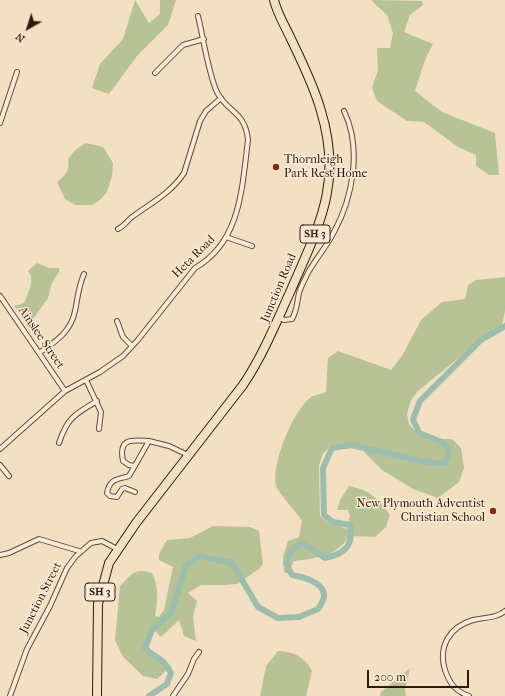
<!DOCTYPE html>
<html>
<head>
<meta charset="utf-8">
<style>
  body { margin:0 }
  #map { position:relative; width:505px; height:696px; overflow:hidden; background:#f3e0c2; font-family:"IM FELL French Canon",serif }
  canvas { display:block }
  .north { position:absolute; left:8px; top:8px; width:40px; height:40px; -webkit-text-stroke:3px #f7ebd7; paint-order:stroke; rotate:219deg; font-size:11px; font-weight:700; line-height:16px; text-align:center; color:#341809 }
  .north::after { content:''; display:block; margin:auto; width:14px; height:18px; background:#341809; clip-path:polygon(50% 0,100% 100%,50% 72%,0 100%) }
  .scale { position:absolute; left:367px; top:670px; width:102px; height:18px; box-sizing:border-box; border:2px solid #341809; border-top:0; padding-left:5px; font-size:12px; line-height:14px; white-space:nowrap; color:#341809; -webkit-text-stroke:3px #f7ebd7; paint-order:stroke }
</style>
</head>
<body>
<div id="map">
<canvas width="505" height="696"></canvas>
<div class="north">N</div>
<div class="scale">200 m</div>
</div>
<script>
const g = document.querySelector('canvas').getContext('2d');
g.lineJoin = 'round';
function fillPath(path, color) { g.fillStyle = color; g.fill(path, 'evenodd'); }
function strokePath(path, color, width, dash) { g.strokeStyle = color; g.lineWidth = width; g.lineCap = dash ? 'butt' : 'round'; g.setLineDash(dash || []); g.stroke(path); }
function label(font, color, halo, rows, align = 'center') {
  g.font = font + ' "IM FELL French Canon",serif'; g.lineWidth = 3; g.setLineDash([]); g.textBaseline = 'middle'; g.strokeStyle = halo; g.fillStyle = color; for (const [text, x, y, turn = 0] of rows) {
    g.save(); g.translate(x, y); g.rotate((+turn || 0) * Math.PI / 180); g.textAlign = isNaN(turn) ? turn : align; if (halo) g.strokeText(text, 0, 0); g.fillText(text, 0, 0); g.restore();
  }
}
fillPath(new Path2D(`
  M135 0 149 23 160 14V0H176L168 25 137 56 109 94 92 88 100 64 123 39Z
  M371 0 422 1 423 5 410 15 404 32 433 44 425 60 415 91 442 112 495 133 499 175H489L476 166V155L458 147 424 122 407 121 377 101 372 88 378 70 377 48H390L393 33 387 15Z
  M86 143 103 147 113 163 112 176 107 192 100 200 92 205H75L65 199 57 182C66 175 70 170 68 159L75 150Z
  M37 263 49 268H59V272L52 283 48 298 33 319 29 328 14 306 24 303C27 294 36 280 28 271Z
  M505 277V311L502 325 478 340 461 356 418 391 411 400 407 414 409 424 417 433 432 439H452L461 448 464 468 459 482 438 498 413 489 382 470 359 447 344 444 331 445 323 454 319 465 320 516 326 521 347 529 350 516 348 510H337L340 500 349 486C370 490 378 498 390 515L386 527 375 537 349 536C337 557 316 558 294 561L291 567 295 576 284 572 283 557 288 541 299 537 302 521C297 513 278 492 276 486 271 464 293 410 311 397 315 395 321 394 326 392L328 358 338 351 391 370 402 356 421 320 442 302 465 299 468 285 476 280Z
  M213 526 250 527 259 531 263 564 259 569 237 584 224 585H201L188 593 197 601 193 616 196 641 184 636 179 620 161 637 154 630C143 652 152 654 168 669L157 679 143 676 123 657 115 640 120 586C131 575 134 567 152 573 159 587 158 601 155 616L159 617 164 610 173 567 159 560V554L167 540 190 538Z
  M278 651C293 651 305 657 312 671L306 696H260L266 666Z
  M410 668 405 689 406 696H380L381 692Z`), '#b8c395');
strokePath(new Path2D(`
  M149 696 167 684 171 673C164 658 156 659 145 648L152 630 171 613 186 566 200 556 232 563 258 607 278 618 299 617 318 609C320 606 323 601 324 597 325 582 303 577 292 575L286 563 292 550 302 543 325 558C345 554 354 545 350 525L333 522 324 515 323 468 332 448 351 445 431 463H445L449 450 444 443 419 433 413 419 420 401 481 340 505 326`), '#9dbead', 6);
const street = new Path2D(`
  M155 73 183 45 204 39
  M0 123 17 72
  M118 229C124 226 127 221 132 217 151 203 171 193 184 173L200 121 206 111 221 98
  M226 237 252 246
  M0 296 65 391
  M279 317 284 320 292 319C297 311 297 302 299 293 301 286 306 277 309 271 317 257 327 246 334 232 353 197 362 148 344 111
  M117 321 123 337 132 346
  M39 353C55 342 71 332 75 311 78 298 78 287 84 274
  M86 380 101 412 99 429
  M59 443C67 418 75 414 97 401
  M0 449 65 391 100 372 123 356 137 341 195 268C241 242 242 187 248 140 245 112 230 114 218 94 209 78 203 36 198 16
  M0 465 9 476
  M134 466 129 465 123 461C118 437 133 440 149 441
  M135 492 125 488 122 489 117 497 110 496 107 493C110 478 117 480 129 476L149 441 169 446 188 455
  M0 555 9 553 39 539 79 551
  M10 696 27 649 50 606 67 568 76 556 91 543 102 541 117 549
  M173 696 188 674 194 659 199 652
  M469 696C455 691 450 684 445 670 438 647 449 627 473 620 484 617 495 619 505 611`);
const highway = new Path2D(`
  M97 696 98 604 109 563 136 523 243 385C263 355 276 323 291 290 319 225 343 184 321 111 314 86 302 62 291 39 285 26 277 13 274 0`);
strokePath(street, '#644a37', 6);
strokePath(highway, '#341809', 10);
strokePath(street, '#f7ebd7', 4);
strokePath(highway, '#f3e0c2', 8);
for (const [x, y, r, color] of [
  [276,167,4,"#8f2418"],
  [493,511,4,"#8f2418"]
]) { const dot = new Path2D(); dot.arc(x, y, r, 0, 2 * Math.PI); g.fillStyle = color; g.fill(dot); strokePath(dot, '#f7ebd7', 1.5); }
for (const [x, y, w] of [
  [315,234,30],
  [100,592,30]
]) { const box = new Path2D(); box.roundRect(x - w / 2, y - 9, w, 18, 3); g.fillStyle = '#f7ebd7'; g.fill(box); strokePath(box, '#341809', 1); }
label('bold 11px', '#341809', null, [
  ["SH 3",315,234],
  ["SH 3",100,592]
]);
label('12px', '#341809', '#f7ebd7', [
  ["Thornleigh",284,160],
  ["Park Rest Home",284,174],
  ["New Plymouth Adventist",485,504,"right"],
  ["Christian School",485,518,"right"]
], 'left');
label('12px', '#341809', '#f7ebd7', [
  ["Heta Road",194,257,-45],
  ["Junction Road",279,288,-67],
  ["Ainslee Street",41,338,56],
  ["Junction Street",41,598,-63]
]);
</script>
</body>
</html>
